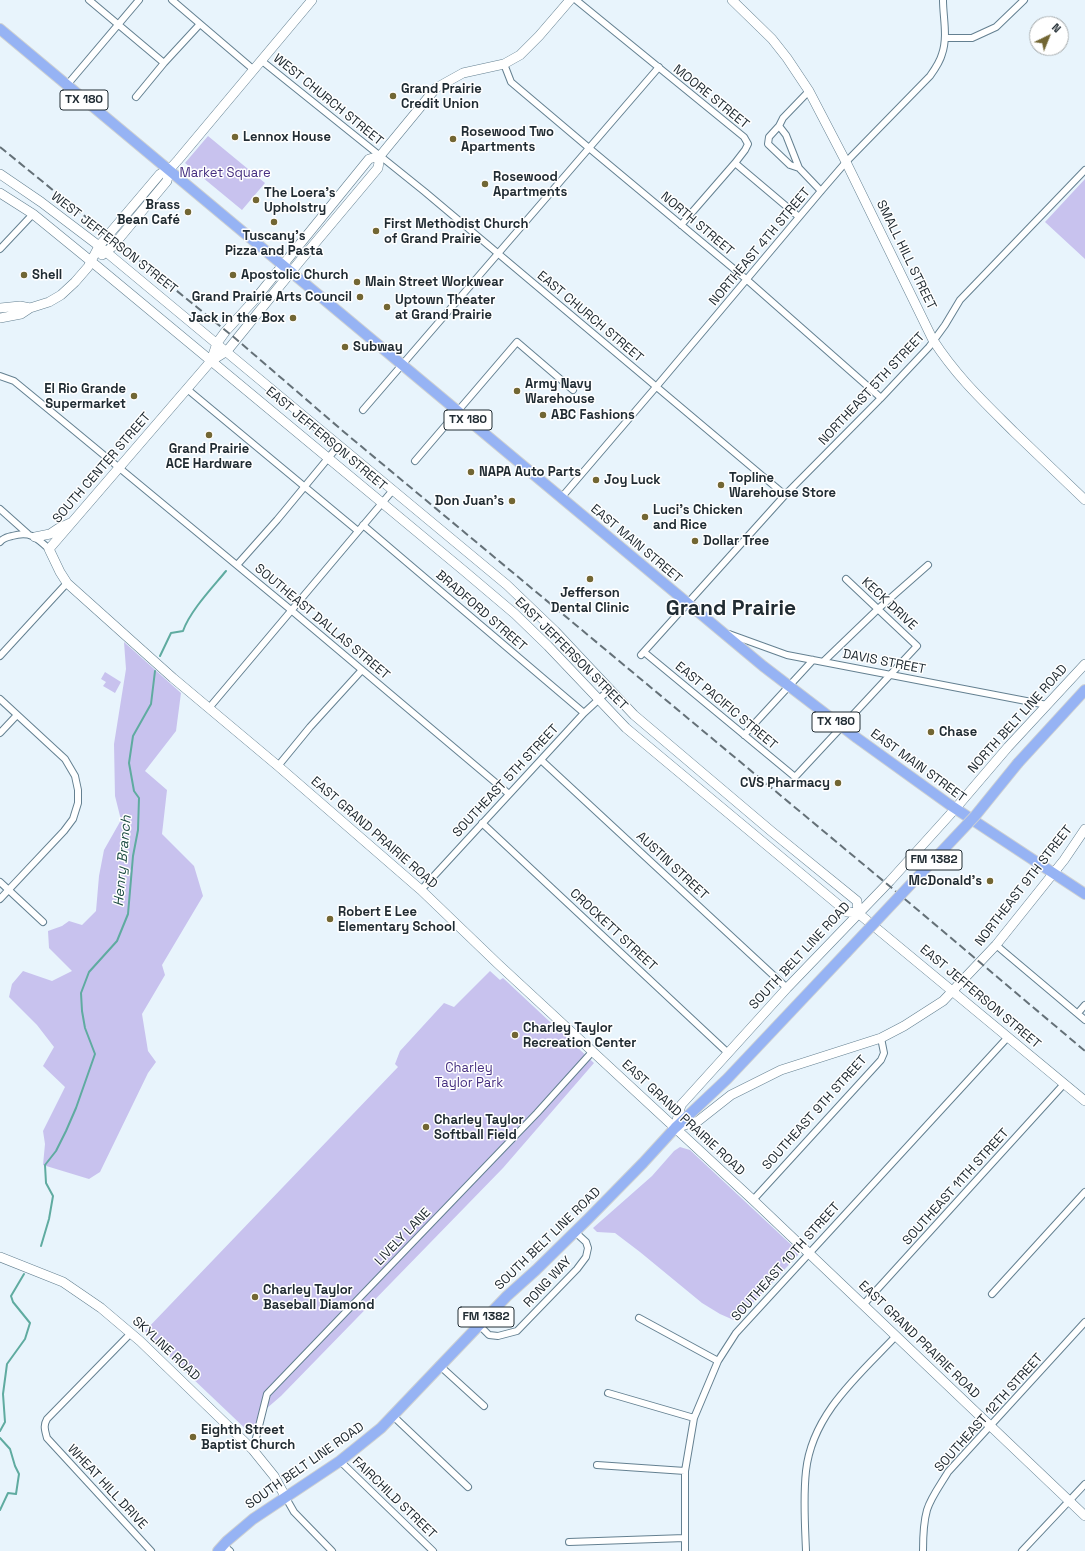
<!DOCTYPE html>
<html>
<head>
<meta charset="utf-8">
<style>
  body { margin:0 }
  #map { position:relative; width:1085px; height:1551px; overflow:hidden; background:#e8f4fc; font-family:"Space Grotesk",sans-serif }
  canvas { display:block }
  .north { position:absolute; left:1029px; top:16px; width:40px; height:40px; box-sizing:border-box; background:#fff; border:1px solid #a6abad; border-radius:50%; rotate:43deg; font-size:11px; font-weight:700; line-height:16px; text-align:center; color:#212c33 }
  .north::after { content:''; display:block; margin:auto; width:14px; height:18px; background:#726633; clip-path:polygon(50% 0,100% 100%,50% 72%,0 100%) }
</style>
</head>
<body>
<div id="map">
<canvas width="1085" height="1551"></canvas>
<div class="north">N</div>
</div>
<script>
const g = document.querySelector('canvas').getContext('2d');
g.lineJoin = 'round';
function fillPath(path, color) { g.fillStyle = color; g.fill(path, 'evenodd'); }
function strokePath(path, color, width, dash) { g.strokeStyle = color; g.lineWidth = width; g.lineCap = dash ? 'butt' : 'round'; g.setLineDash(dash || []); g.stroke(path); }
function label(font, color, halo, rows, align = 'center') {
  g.font = font + ' "Space Grotesk",sans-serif'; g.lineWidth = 3; g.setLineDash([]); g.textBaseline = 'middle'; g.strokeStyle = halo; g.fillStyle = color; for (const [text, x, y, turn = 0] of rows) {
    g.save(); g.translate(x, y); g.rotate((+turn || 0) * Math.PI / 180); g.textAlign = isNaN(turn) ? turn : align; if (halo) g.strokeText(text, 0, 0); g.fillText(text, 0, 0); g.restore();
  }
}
fillPath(new Path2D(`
  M208 136 265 183 242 210 185 163Z
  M1085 179V259L1045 222Z
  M124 642 181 693 176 731 145 771 167 790 162 834 194 866 203 896 162 965 165 975 142 1014 148 1051 156 1062 148 1073 100 1172 89 1179 43 1165 45 1144 43 1131 65 1087 43 1066 54 1047 37 1025 9 997 12 984 23 971 52 981 72 971 49 948 48 931 62 926 69 921 82 925 96 911 99 876 104 850 121 820 115 796 114 744 126 669Z
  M105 672 121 682 115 693 103 686 106 682 101 679Z
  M490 971 500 980 503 978 594 1063 503 1168 281 1396 259 1415 257 1428 251 1434 150 1338 151 1337 145 1331 398 1067 395 1064 400 1051 444 1003 454 1007Z
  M680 1147 690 1150 800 1253 736 1321 720 1314 702 1303 640 1252 615 1233 597 1232 593 1228 652 1176 674 1151Z`), '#c8c2ee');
strokePath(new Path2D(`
  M160 656 171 633 183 631C190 611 212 588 226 571
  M41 1246 49 1219 53 1196 46 1183 45 1165 56 1151 66 1131 76 1108 95 1054 85 1028 82 1011 81 993 89 972 117 941 128 914 133 856 138 830 139 798 134 791 129 763 133 736 151 704 155 671
  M0 1431 5 1422 3 1394 7 1364 25 1339 30 1323 13 1302 11 1296 24 1274
  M0 1438 10 1449 15 1466 19 1474 16 1494 8 1493 0 1510`), '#5faba0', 2);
const street = new Path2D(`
  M89 0 164 63
  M172 0 254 70
  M576 0 744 137 748 144 745 150 735 163 681 225
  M945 38H972L996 27 1024 0
  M262 61 425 192 785 495
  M504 64 511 82 589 148 746 279 881 398
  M67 85 139 0
  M809 91 783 118 779 126 786 135 799 168 821 191
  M136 97 164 63 200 24
  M779 126 769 137 768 144 790 165 799 168
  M735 163 799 217
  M0 249 33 214
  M0 376 14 381 59 418 291 610 509 794
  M187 389 358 531
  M363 410 659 67
  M415 461 517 342 573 390
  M561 498 656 387 821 191 846 162 930 76C935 69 940 62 942 54 948 37 943 17 943 0
  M0 509 28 534
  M363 525 584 713
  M0 542C3 538 7 537 12 536 30 531 36 537 49 549
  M237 565 277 520 339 445
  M729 634 787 655 1047 705
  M644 652 795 777 917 646 846 579
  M641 655 785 495 881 398 929 347 945 325 960 300 1085 170
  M0 656 67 583
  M824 661 878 609 928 565
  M0 699 65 759 75 776 78 790V803L73 819 64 831 0 899
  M209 708 393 490
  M0 733 17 715
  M744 735 813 660
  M541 760 787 988
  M278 766 310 727 361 671
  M482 823 728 1053
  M0 882 43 922
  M421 890 584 713 610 689
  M996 945 1085 1020
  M1078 1013 1085 1005
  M753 1200 881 1060 884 1053 881 1038
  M992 1294 1085 1192
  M863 1305 1064 1084
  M639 1318 718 1361
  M479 1325 489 1335 498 1336 517 1331 577 1269 586 1257 588 1248 586 1242 575 1232
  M131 1333 47 1419C43 1426 45 1430 47 1438L151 1551
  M439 1365 484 1406
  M608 1393 694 1418
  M392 1415 468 1487
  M253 1450 267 1394 537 1113 592 1052
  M340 1461 433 1551
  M597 1465 685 1471
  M286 1498 294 1512 332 1551
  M569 1542 685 1538
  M223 1545 230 1551
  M685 1551V1471L694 1418 718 1361 736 1333 1008 1037
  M806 1551C805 1524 803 1498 806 1471 812 1414 859 1375 896 1336
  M923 1551C923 1538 923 1524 927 1510 931 1497 941 1484 948 1472L1085 1322
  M1022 1551 1085 1484`);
const secondary = new Path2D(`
  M570 0 539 36 520 55 504 64 463 73 436 88 380 156 378 168 300 261 227 351 211 361 49 549 60 572 67 583 173 678 278 766 421 890 498 964 753 1200 1085 1516
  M732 0 772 39 787 58 809 91 846 162 933 340C957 377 983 401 1014 432 1038 455 1061 477 1085 500
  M0 174 41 202 99 246 507 585 555 631 634 715 771 831 857 901 858 913
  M0 193 33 214 98 267 463 570 515 614 548 646 626 728 847 912 858 913 1085 1101
  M102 255 112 247 167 181 169 170
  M0 308 20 306 30 308
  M0 318 21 314 30 308 49 302 61 295 75 282 88 267 99 246 160 174 169 170 178 160 312 0
  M211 361 217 343 225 332 256 298 369 159 380 156
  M35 537 50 534 59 528 70 523
  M675 1128 681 1105 787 988 890 881 955 809 1008 747 1085 664
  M675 1128 698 1121 731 1095 781 1070 881 1038 904 1026 943 1001 996 945 1064 860 1085 829
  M0 1257 63 1282 101 1308 140 1341 253 1450 274 1476 286 1498`);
const primary = new Path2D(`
  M0 29 763 666 857 738 950 805 1085 894
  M1018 763 1085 690
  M218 1551 227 1541 253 1519 340 1461 381 1428 507 1296 536 1270 588 1219 643 1163 675 1128 727 1079 846 953`);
strokePath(street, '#648091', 8);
strokePath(secondary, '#648091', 10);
strokePath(primary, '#ced1d2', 12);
strokePath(street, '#fff', 6);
strokePath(secondary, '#fff', 9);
strokePath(primary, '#96b3f4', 10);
strokePath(new Path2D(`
  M0 147 236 339 344 432 887 884 1085 1051`), '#647077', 2, [8, 4]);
const primaryBridge = new Path2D(`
  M846 953 975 816 1018 763`);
strokePath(primaryBridge, '#ced1d2', 12, []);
strokePath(primaryBridge, '#96b3f4', 10);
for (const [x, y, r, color] of [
  [393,96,4,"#726633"],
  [235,137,4,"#726633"],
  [453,139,4,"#726633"],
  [485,184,4,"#726633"],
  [256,200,4,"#726633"],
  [188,212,4,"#726633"],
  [274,222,4,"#726633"],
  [376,231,4,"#726633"],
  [24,275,4,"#726633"],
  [233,275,4,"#726633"],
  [357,282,4,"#726633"],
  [360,297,4,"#726633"],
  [387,307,4,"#726633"],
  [293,318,4,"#726633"],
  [345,347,4,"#726633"],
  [517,391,4,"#726633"],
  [134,396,4,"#726633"],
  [543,415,4,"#726633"],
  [209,435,4,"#726633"],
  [471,472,4,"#726633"],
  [596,480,4,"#726633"],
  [721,485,4,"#726633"],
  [512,501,4,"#726633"],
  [645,517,4,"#726633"],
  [695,541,4,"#726633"],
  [590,579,4,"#726633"],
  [931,732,4,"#726633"],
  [838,783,4,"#726633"],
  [990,881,4,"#726633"],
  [330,919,4,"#726633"],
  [515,1035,4,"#726633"],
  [426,1127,4,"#726633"],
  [255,1297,4,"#726633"],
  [193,1437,4,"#726633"]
]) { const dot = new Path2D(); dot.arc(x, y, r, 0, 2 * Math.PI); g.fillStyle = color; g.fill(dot); strokePath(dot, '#fff', 1.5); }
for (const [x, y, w] of [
  [84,100,48],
  [468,420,48],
  [836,722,48],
  [934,860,56],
  [486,1317,56]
]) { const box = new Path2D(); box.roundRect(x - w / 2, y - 10, w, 20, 3); g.fillStyle = '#fff'; g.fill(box); strokePath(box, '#212c33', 1); }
label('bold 12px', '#212c33', null, [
  ["TX 180",84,100],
  ["TX 180",468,420],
  ["TX 180",836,722],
  ["FM 1382",934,860],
  ["FM 1382",486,1317]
]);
label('bold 13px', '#212c33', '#fff', [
  ["Grand Prairie",401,89],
  ["Credit Union",401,104],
  ["Rosewood Two",461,132],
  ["Apartments",461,147],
  ["Lennox House",243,137],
  ["Rosewood",493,177],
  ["Apartments",493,192],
  ["The Loera's",264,193],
  ["Upholstry",264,208],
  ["Brass",180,205,"right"],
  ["Bean Café",180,220,"right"],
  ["First Methodist Church",384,224],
  ["of Grand Prairie",384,239],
  ["Tuscany's",274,236,"center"],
  ["Pizza and Pasta",274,251,"center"],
  ["Shell",32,275],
  ["Apostolic Church",241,275],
  ["Main Street Workwear",365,282],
  ["Grand Prairie Arts Council",352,297,"right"],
  ["Uptown Theater",395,300],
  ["at Grand Prairie",395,315],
  ["Jack in the Box",285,318,"right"],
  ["Subway",353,347],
  ["Army Navy",525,384],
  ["Warehouse",525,399],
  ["El Rio Grande",126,389,"right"],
  ["Supermarket",126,404,"right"],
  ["ABC Fashions",551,415],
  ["Grand Prairie",209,449,"center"],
  ["ACE Hardware",209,464,"center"],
  ["NAPA Auto Parts",479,472],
  ["Topline",729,478],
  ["Warehouse Store",729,493],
  ["Joy Luck",604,480],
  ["Don Juan's",504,501,"right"],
  ["Luci's Chicken",653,510],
  ["and Rice",653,525],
  ["Dollar Tree",703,541],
  ["Jefferson",590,593,"center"],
  ["Dental Clinic",590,608,"center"],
  ["Chase",939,732],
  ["CVS Pharmacy",830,783,"right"],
  ["McDonald's",982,881,"right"],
  ["Robert E Lee",338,912],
  ["Elementary School",338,927],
  ["Charley Taylor",523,1028],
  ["Recreation Center",523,1043],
  ["Charley Taylor",434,1120],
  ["Softball Field",434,1135],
  ["Charley Taylor",263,1290],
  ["Baseball Diamond",263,1305],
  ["Eighth Street",201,1430],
  ["Baptist Church",201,1445]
], 'left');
label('13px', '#212c33', '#fff', [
  ["MOORE STREET",711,97,39],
  ["WEST CHURCH STREET",328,100,39],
  ["NORTH STREET",697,224,40],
  ["WEST JEFFERSON STREET",114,243,38],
  ["NORTHEAST 4TH STREET",760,247,-50],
  ["SMALL HILL STREET",906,255,64],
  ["EAST CHURCH STREET",590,317,40],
  ["NORTHEAST 5TH STREET",872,389,-47],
  ["EAST JEFFERSON STREET",326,439,40],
  ["SOUTH CENTER STREET",102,468,-49],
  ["EAST MAIN STREET",636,544,40],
  ["KECK DRIVE",889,604,43],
  ["BRADFORD STREET",481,611,41],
  ["SOUTHEAST DALLAS STREET",322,622,40],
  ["EAST JEFFERSON STREET",571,654,45],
  ["DAVIS STREET",884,662,11],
  ["EAST PACIFIC STREET",726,706,40],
  ["NORTH BELT LINE ROAD",1018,719,-48],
  ["EAST MAIN STREET",918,766,36],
  ["SOUTHEAST 5TH STREET",506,781,-47],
  ["EAST GRAND PRAIRIE ROAD",374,833,41],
  ["AUSTIN STREET",672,866,43],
  ["NORTHEAST 9TH STREET",1024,886,-52],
  ["CROCKETT STREET",613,930,43],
  ["SOUTH BELT LINE ROAD",800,956,-47],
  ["EAST JEFFERSON STREET",980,997,40],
  ["SOUTHEAST 9TH STREET",815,1113,-48],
  ["EAST GRAND PRAIRIE ROAD",683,1118,43],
  ["SOUTHEAST 11TH STREET",956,1187,-48],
  ["LIVELY LANE",403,1237,-46],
  ["SOUTH BELT LINE ROAD",548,1239,-44],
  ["SOUTHEAST 10TH STREET",786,1262,-48],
  ["RONG WAY",548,1282,-47],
  ["EAST GRAND PRAIRIE ROAD",919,1340,44],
  ["SKYLINE ROAD",166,1349,43],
  ["SOUTHEAST 12TH STREET",989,1413,-48],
  ["SOUTH BELT LINE ROAD",305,1466,-35],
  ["WHEAT HILL DRIVE",107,1487,47],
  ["FAIRCHILD STREET",394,1498,44]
]);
label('13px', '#452f80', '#fff', [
  ["Market Square",225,173],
  ["Charley",469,1068],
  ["Taylor Park",469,1083]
]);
label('italic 14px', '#1e4c44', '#fff', [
  ["Henry Branch",123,861,-85]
]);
label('bold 21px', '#212c33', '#fff', [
  ["Grand Prairie",731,609]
]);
</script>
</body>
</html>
